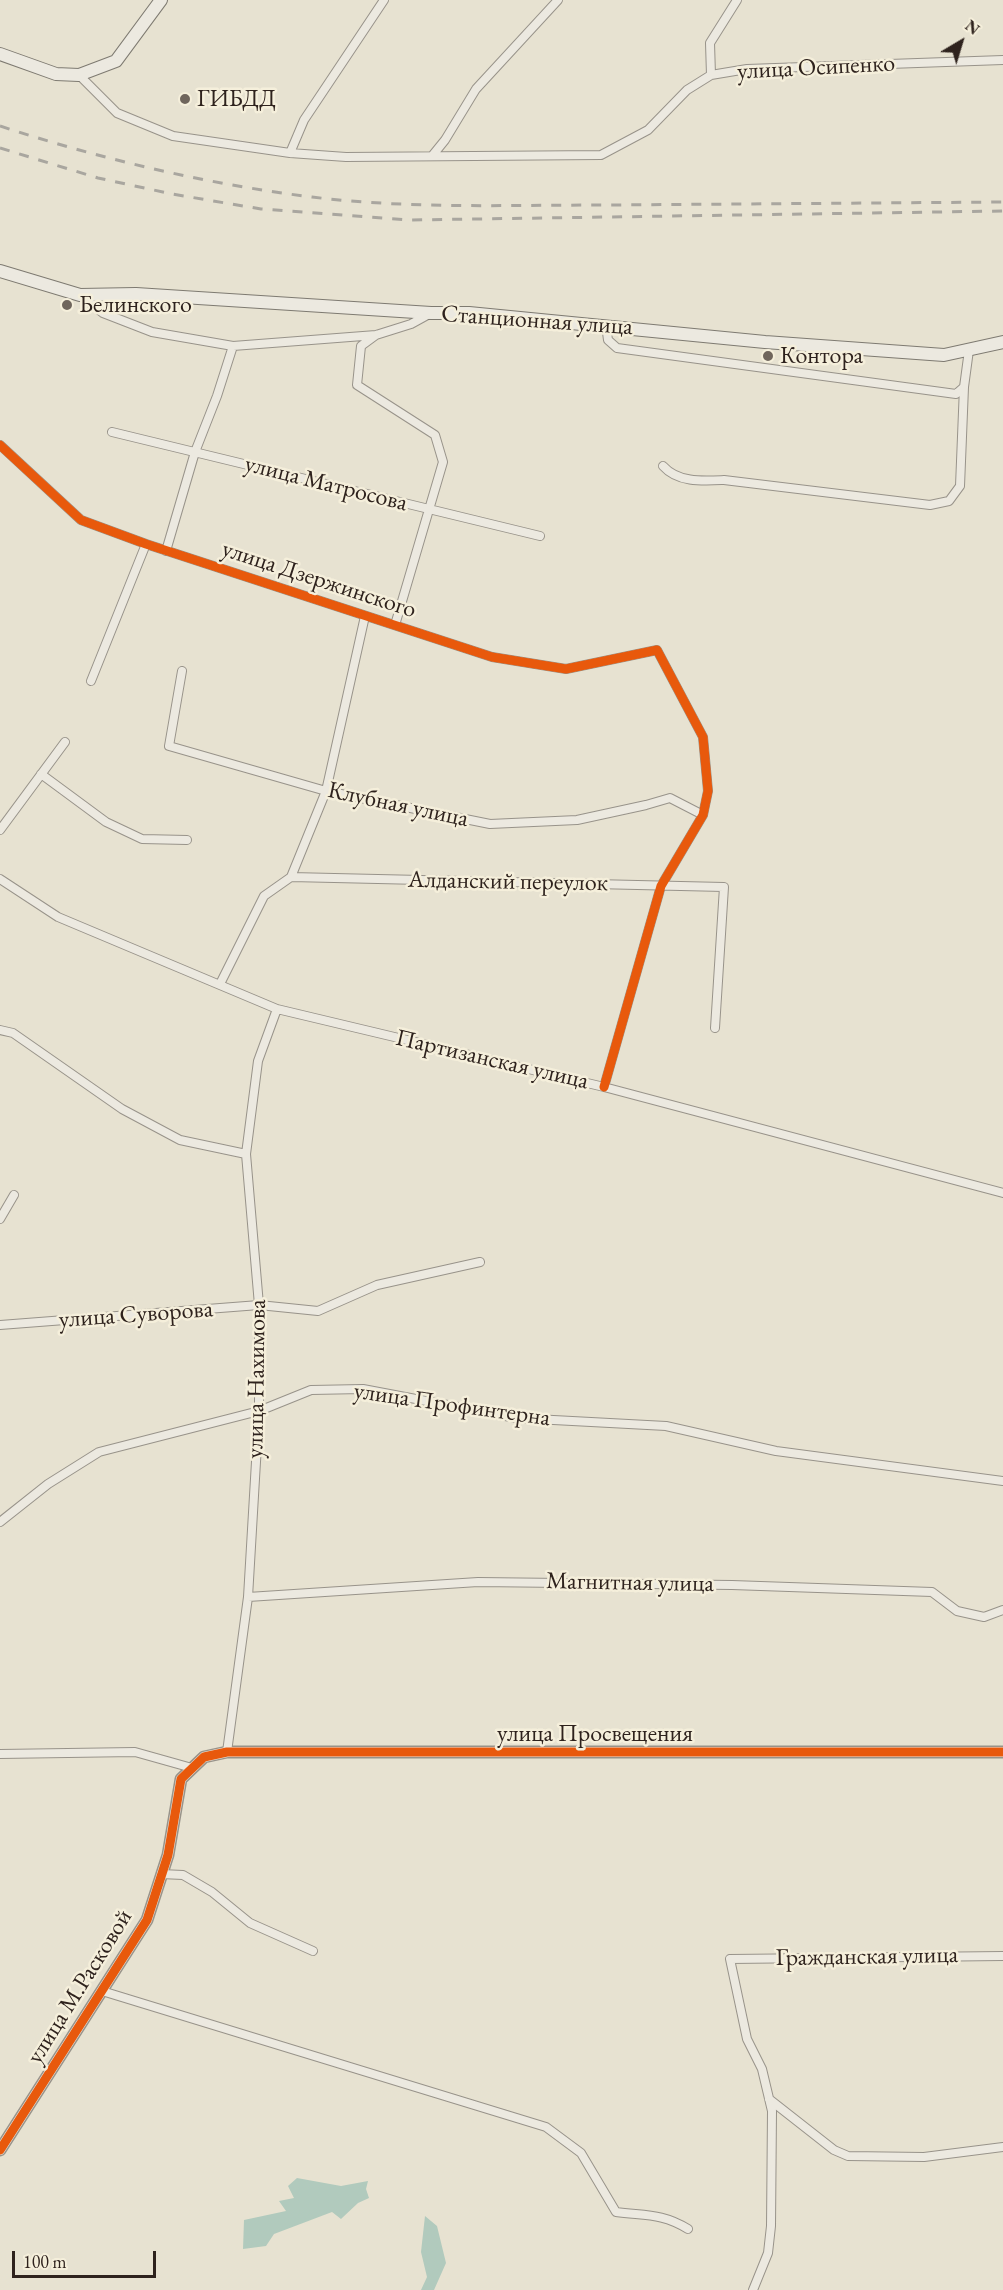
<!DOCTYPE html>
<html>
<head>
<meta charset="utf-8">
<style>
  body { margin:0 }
  #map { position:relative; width:1003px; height:2290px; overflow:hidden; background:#e7e2d1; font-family:"EB Garamond",serif }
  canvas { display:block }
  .north { position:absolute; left:931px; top:12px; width:60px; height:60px; -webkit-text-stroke:4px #f5efdb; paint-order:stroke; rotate:38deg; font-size:16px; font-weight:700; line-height:24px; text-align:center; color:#2e221d }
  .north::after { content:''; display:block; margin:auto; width:21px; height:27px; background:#2e221d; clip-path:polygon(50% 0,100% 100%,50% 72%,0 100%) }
  .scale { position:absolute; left:12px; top:2251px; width:144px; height:27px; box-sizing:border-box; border:3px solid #2e221d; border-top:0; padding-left:8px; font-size:18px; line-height:21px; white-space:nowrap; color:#2e221d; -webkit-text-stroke:4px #f5efdb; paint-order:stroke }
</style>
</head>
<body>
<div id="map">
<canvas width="1003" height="2290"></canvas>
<div class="north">N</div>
<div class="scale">100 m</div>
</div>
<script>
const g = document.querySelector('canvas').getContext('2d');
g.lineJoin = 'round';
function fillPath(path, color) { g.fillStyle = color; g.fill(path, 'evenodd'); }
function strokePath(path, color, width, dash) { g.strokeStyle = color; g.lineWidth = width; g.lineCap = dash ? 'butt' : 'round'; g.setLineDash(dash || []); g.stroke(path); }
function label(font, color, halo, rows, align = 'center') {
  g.font = font + ' "EB Garamond",serif'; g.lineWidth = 5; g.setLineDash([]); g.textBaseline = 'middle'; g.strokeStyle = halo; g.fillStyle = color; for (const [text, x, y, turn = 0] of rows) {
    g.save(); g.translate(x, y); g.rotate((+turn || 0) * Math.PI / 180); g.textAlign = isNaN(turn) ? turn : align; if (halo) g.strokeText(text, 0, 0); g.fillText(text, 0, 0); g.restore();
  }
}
fillPath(new Path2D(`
  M297 2178 341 2186 368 2181 366 2189 369 2198 358 2203 341 2219 332 2212 274 2234 266 2246 243 2249 244 2220 286 2211 279 2201 294 2198 288 2186Z
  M425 2216 437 2226 446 2263 434 2290H421L427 2277 421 2252Z`), '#b1cabd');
const minor = new Path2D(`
  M79 75 117 113 173 136 290 153 346 157 601 155 648 130 687 90 711 75 747 69 1003 60
  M711 75 710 43 737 0
  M290 153 304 120 384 0
  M432 156 445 140 476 89 558 0
  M80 295 103 313 152 332 233 346 376 335 411 324 431 313
  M606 325 608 340 617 348 956 394 964 387 969 350
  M376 335 361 346 357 385 435 435 443 462 395 625
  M112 432 540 536
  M0 445 81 520 146 544 492 657 566 669 657 650 703 737 708 791 703 815 661 886 604 1087
  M663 466C678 483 703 481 724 480L930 505 949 501 960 486 964 387
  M166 551 195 452 217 396 233 346
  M182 671 169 746 326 791 490 824 577 820 646 805 670 798 703 815
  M91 681 146 544
  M41 774 106 822 142 839 187 840
  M0 830 65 742
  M291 877 724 887 715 1028
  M0 879 58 917 277 1009 604 1087 1003 1193
  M220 984 264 896 291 877 326 791 365 616
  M0 1030 13 1033 122 1109 180 1140 246 1154
  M0 1219 14 1195
  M0 1325 259 1305 318 1311 377 1285 480 1262
  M0 1522 48 1484 99 1452 259 1411 311 1390 363 1389 516 1418 666 1426 776 1451 1003 1481
  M248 1597 478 1582 732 1585 932 1592 957 1611 984 1617 1003 1610
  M227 1752 248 1597 259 1411V1305L246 1154 258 1061 277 1009
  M0 1754 135 1752 192 1768
  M161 1874 183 1875 212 1892 250 1923 313 1951
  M102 1991 546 2127 581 2153 616 2212C645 2216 662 2213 688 2229
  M769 2099 834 2150 848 2156 924 2157 1003 2147
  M753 2290 768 2253 771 2226 772 2111 762 2069 747 2039 730 1959 1003 1956`);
const tertiary = new Path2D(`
  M0 2150 147 1920 168 1855 181 1779 204 1757 227 1752H1003`);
const secondary = new Path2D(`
  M0 54 56 74 79 75 116 61 161 0
  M0 271 80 295 136 294 431 313H469L765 342 944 355 1003 342`);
strokePath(minor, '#98938a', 10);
strokePath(tertiary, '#98938a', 13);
strokePath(secondary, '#7e7a71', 14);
strokePath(minor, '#ece9e0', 8);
strokePath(tertiary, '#ece9e0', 10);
strokePath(secondary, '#ece9e0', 12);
strokePath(new Path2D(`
  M0 126C101 159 206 184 312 197 409 209 508 205 606 205 739 204 871 203 1003 202
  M0 148 98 178 172 194 261 209 410 220 1003 211`), '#a9a69f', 3, [10, 10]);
strokePath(new Path2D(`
  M0 445 81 520 146 544 492 657 566 669 657 650 703 737 708 791 703 815 661 886 604 1087
  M0 2150 147 1920 168 1855 181 1779 204 1757 227 1752H1003`), '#e8590c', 9);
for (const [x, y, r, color] of [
  [185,99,6,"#6f655c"],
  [67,305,6,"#6f655c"],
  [768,356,6,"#6f655c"]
]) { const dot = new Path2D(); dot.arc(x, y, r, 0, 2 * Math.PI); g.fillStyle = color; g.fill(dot); strokePath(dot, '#f5efdb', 2); }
label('24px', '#2e221d', '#f5efdb', [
  ["улица Осипенко",816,68,-3],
  ["Станционная улица",537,321,4],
  ["улица Матросова",326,484,14],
  ["улица Дзержинского",319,580,18],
  ["Клубная улица",398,805,12],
  ["Алданский переулок",508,882,1],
  ["Партизанская улица",492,1060,13],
  ["улица Суворова",136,1315,-4],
  ["улица Нахимова",257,1379,-89],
  ["улица Профинтерна",452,1405,8],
  ["Магнитная улица",630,1583,1],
  ["улица Просвещения",595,1734],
  ["Гражданская улица",867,1957,-1],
  ["улица М.Расковой",80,1987,-58]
]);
label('24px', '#2e221d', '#f5efdb', [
  ["ГИБДД",197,99],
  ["Белинского",79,305],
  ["Контора",780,356]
], 'left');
</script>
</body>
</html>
